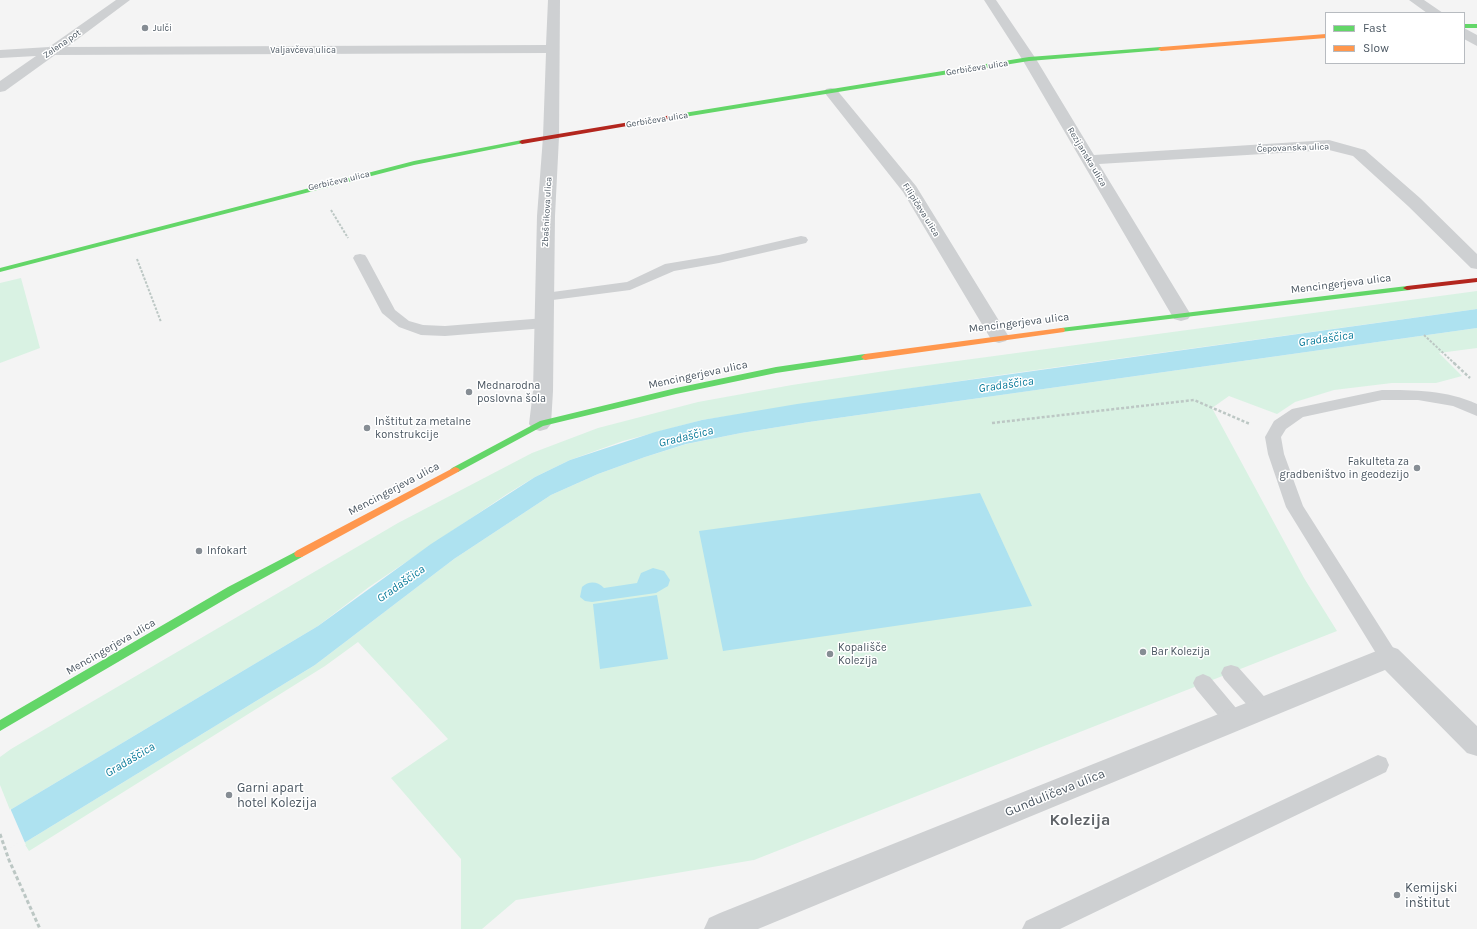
<!DOCTYPE html>
<html>
<head>
<meta charset="utf-8">
<style>
  body { margin:0 }
  #map { position:relative; width:1477px; height:929px; overflow:hidden; background:#f4f4f4; font-family:Karla,sans-serif }
  canvas { display:block }
  .legend { position:absolute; left:1325px; top:12px; width:140px; height:52px; box-sizing:border-box; background:#fff; border:1px solid #b7bbc0; margin:0; padding:5px 7px; list-style:none; font-size:12px; color:#4a5661 }
  .legend li { display:flex; align-items:center; gap:8px; height:20px }
  .legend b { width:20px; border:1px solid #b7bbc0 }
</style>
</head>
<body>
<div id="map">
<canvas width="1477" height="929"></canvas>
<ul class="legend">
<li><b style="height:5px;background:#63d668"></b>Fast</li>
<li><b style="height:5px;background:#ff974d"></b>Slow</li>
</ul>
</div>
<script>
const g = document.querySelector('canvas').getContext('2d');
g.lineJoin = 'round';
function fillPath(path, color) { g.fillStyle = color; g.fill(path, 'evenodd'); }
function strokePath(path, color, width, dash) { g.strokeStyle = color; g.lineWidth = width; g.lineCap = dash ? 'butt' : 'round'; g.setLineDash(dash || []); g.stroke(path); }
function label(font, color, halo, rows, align = 'center') {
  g.font = font + ' Karla,sans-serif'; g.lineWidth = 3; g.setLineDash([]); g.textBaseline = 'middle'; g.strokeStyle = halo; g.fillStyle = color; for (const [text, x, y, turn = 0] of rows) {
    g.save(); g.translate(x, y); g.rotate((+turn || 0) * Math.PI / 180); g.textAlign = isNaN(turn) ? turn : align; if (halo) g.strokeText(text, 0, 0); g.fillText(text, 0, 0); g.restore();
  }
}
fillPath(new Path2D(`
  M21 278 40 348 0 363V283Z
  M1477 291V309L1000 375 702 420 623 441 570 460 535 477 507 494 369 587 318 626 10 810 0 785V757L11 749 398 523 532 453 598 428 698 402 792 385 905 368Z
  M1477 328V348L1439 353 1462 376 1436 383H1392L1334 390 1295 402 1277 414 1229 396 1212 408 1304 578 1337 631 754 860 516 900 482 929H461V859L391 778 448 739 358 642 325 666 29 851 24 843 315 665 454 559 551 495 598 474 645 457 687 444 741 433 809 422Z`), '#d9f2e3');
fillPath(new Path2D(`
  M1477 309V328L809 422 741 433 686 444 645 457 598 474 551 495 454 559 315 665 24 843 12 819 10 810 318 626 431 544 535 477 570 460 655 432 702 420 797 404Z
  M980 493 1032 606 723 651 699 531Z
  M653 568 664 571 670 580 668 586 656 593 592 602 585 601 580 597 582 587C589 581 597 581 604 588L637 583 641 573Z
  M657 595 668 659 600 669 593 604Z`), '#aee2f0');
fillPath(new Path2D(`
  M10 808 26 845H23L21 841 0 855V824L10 818Z`), '#f4f4f4');
strokePath(new Path2D(`
  M331 210 348 238
  M137 259 161 322
  M1424 335 1455 364`), '#bcc7c4', 2, [2.5, 1.5]);
strokePath(new Path2D(`
  M1454 363 1470 378
  M992 423 1194 400 1250 424`), '#bcc7c4', 2.5, [3, 2]);
strokePath(new Path2D(`
  M0 834 9 860 40 929`), '#bcc7c4', 3, [4, 2.5]);
fillPath(new Path2D(`
  M801 236 806 237 808 240 806 243 719 263 674 271 630 290 545 301 540 300 538 297 540 294 545 293 627 282 665 264 719 255Z
  M360 254 365 255 367 258 395 310 409 321 423 325 445 326 545 318 550 320 552 323 550 326 545 328 445 336 421 335 399 327 382 313 353 258 355 255Z
  M1382 390C1414 390 1447 390 1477 404V416L1453 406 1418 400H1382L1303 417 1286 429 1281 437 1284 454 1303 506 1399 657 1396 663 1389 665 1382 663 1286 507 1268 454 1265 437 1274 421 1292 409Z
  M1231 665 1238 667 1270 703 1273 709 1270 715 1263 718 1256 715 1224 679 1221 673 1224 667Z
  M1203 674 1210 677 1241 714 1244 720 1241 726 1234 729 1227 726 1196 689 1193 683 1196 677Z
  M1378 755 1386 758 1389 765 1386 772 1060 929H1022L1026 921Z`), '#ced0d2');
fillPath(new Path2D(`
  M116 0H130L67 47 546 45 548 0H560L559 137 555 216 553 391 551 424 547 429 540 431 533 429 529 424 533 391 537 216 543 137 546 53 55 55 5 91 0 92V81L36 56 0 58V50L49 47Z
  M984 0H996L1036 59 1094 155 1329 140 1365 150 1420 198 1477 254V269L1471 268 1408 206 1353 156 1329 150 1099 164 1191 315 1188 319 1181 321 1174 319 1022 59Z
  M1409 0H1424L1443 13H1427Z
  M1464 28 1477 35V46L1464 39Z
  M831 88 836 89 916 186 1009 337 1006 341 999 343 992 341 903 192 824 92 826 89Z
  M1389 646 1398 649 1477 726V756L1467 753 1385 670 758 929H704L709 918 720 913Z`), '#ced0d2');
fillPath(new Path2D(`
  M1464 24H1477V28H1464Z
  M1161 47 1163 48V50L1029 61 684 117 681 115 684 113 1029 57Z
  M522 140 525 142 524 143 414 165 0 272V268L414 161Z
  M1407 286 1411 288 1410 290 1061 332 1057 330 1061 328Z
  M865 354 869 357 868 359 776 373 676 394 543 426 458 472H452L450 470 452 468 540 421 676 388 776 367Z
  M299 550 302 551 304 554 302 557 236 593 0 731V720L228 587Z`), '#63d668');
fillPath(new Path2D(`
  M1326 34V38L1161 51 1158 49 1161 47Z
  M1061 328H1064L1065 330 1064 332 865 360 861 357 865 354Z
  M455 467 458 468 460 470 458 472 302 557H296L294 554 296 551Z`), '#ff974d');
fillPath(new Path2D(`
  M684 113 687 115 686 116 522 144 519 142 522 140Z
  M1477 278V282L1407 290 1403 288 1407 286Z`), '#b3261e');
for (const [x, y, r, color] of [
  [145,28,4,"#868d94"],
  [469,392,4,"#868d94"],
  [367,428,4,"#868d94"],
  [1417,468,4,"#868d94"],
  [199,551,4,"#868d94"],
  [1143,652,4,"#868d94"],
  [830,654,4,"#868d94"],
  [229,795,4,"#868d94"],
  [1397,895,4,"#868d94"]
]) { const dot = new Path2D(); dot.arc(x, y, r, 0, 2 * Math.PI); g.fillStyle = color; g.fill(dot); strokePath(dot, '#fff', 1.5); }
label('9px', '#4a5661', '#fff', [
  ["Julči",153,28]
], 'left');
label('9px', '#4a5661', '#fff', [
  ["Zelena pot",62,44,-35],
  ["Valjavčeva ulica",303,50],
  ["Gerbičeva ulica",977,68,-9],
  ["Gerbičeva ulica",657,120,-9],
  ["Čepovanska ulica",1293,148,-2],
  ["Rezijanska ulica",1087,157,59],
  ["Gerbičeva ulica",339,181,-13],
  ["Filipičeva ulica",921,210,58],
  ["Zbašnikova ulica",547,212,-87]
]);
label('11px', '#4a5661', '#fff', [
  ["Mencingerjeva ulica",1341,284,-7],
  ["Mencingerjeva ulica",1019,323,-7],
  ["Mencingerjeva ulica",698,375,-12],
  ["Mencingerjeva ulica",394,489,-28],
  ["Mencingerjeva ulica",111,647,-30]
]);
label('11px', '#4a5661', '#fff', [
  ["Mednarodna",477,386],
  ["poslovna šola",477,399],
  ["Inštitut za metalne",375,422],
  ["konstrukcije",375,435],
  ["Fakulteta za",1409,462,"right"],
  ["gradbeništvo in geodezijo",1409,475,"right"],
  ["Infokart",207,551],
  ["Kopališče",838,648],
  ["Kolezija",838,661],
  ["Bar Kolezija",1151,652]
], 'left');
label('italic 12px', '#0c7c9b', '#fff', [
  ["Gradaščica",1326,339,-8],
  ["Gradaščica",1006,385,-8],
  ["Gradaščica",686,437,-14],
  ["Gradaščica",401,584,-35],
  ["Gradaščica",130,760,-31]
]);
label('13px', '#4a5661', '#fff', [
  ["Garni apart",237,788],
  ["hotel Kolezija",237,803],
  ["Kemijski",1405,888],
  ["inštitut",1405,903]
], 'left');
label('13px', '#4a5661', '#fff', [
  ["Gunduličeva ulica",1055,793,-22]
]);
label('bold 16px', '#5f6368', '#fff', [
  ["Kolezija",1080,820]
]);
</script>
</body>
</html>
